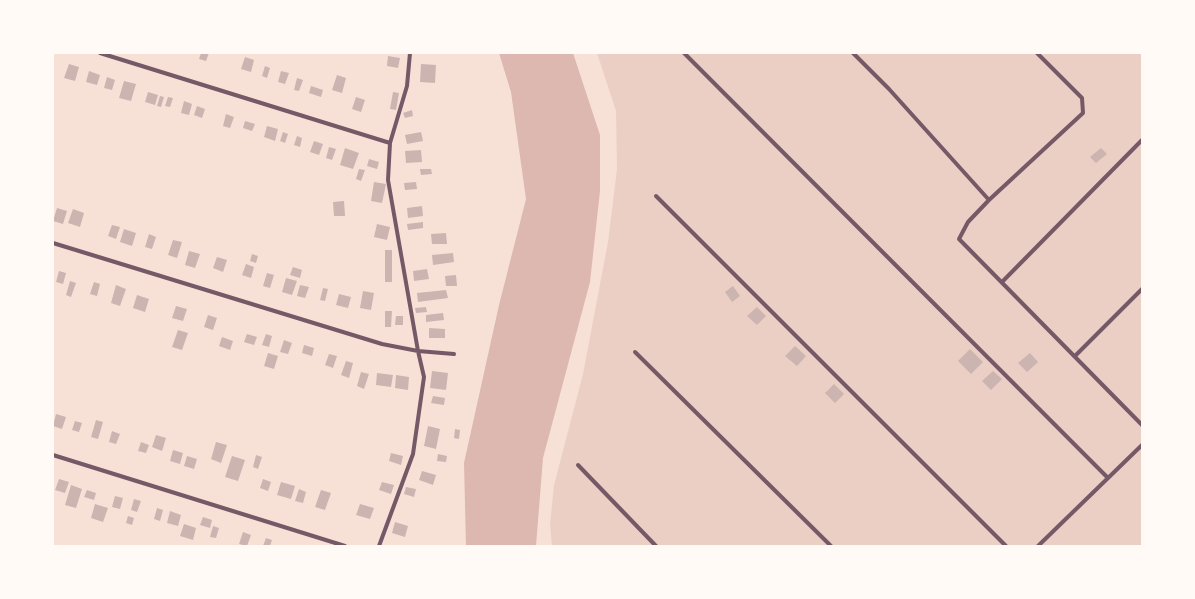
<!DOCTYPE html>
<html>
<head>
<meta charset="utf-8">
<style>
  body { margin:0 }
  #map { position:relative; width:1195px; height:599px; overflow:hidden; background:#f7e1d7; font-family:Commissioner,sans-serif }
  canvas { display:block }
  .frame { position:absolute; inset:0; border:54px solid #fffaf5; pointer-events:none }
</style>
</head>
<body>
<div id="map">
<canvas width="1195" height="599"></canvas>
<div class="frame"></div>
</div>
<script>
const g = document.querySelector('canvas').getContext('2d');
g.lineJoin = 'round';
function fillPath(path, color) { g.fillStyle = color; g.fill(path, 'evenodd'); }
function strokePath(path, color, width, dash) { g.strokeStyle = color; g.lineWidth = width; g.lineCap = dash ? 'butt' : 'round'; g.setLineDash(dash || []); g.stroke(path); }
fillPath(new Path2D(`
  M597 53H1142V546H552L550 524 554 485 583 374 608 242 617 169 616 111Z`), '#ebcfc5');
fillPath(new Path2D(`
  M499 53H573L600 135V191L590 282 543 458 536 546H466L464 463 499 305 526 199 511 92Z`), '#dcb8b0');
fillPath(new Path2D(`
  M201 53H209L206 61 199 59Z
  M388 56 400 58 398 68 387 66Z
  M245 57 254 60 251 72 241 69Z
  M69 64 79 67 75 81 64 78Z
  M421 64 436 65 435 83 420 82Z
  M265 66 270 68 267 78 262 76Z
  M89 71 100 75 97 85 86 82Z
  M281 71 289 73 285 84 278 82Z
  M337 75 346 78 342 93 332 90Z
  M107 77 115 80 112 90 104 88Z
  M297 78 303 80 299 91 294 90Z
  M124 81 136 84 131 101 119 98Z
  M311 86 323 90 321 97 309 93Z
  M148 92 158 95 155 105 145 102Z
  M393 92 399 93 396 110 390 109Z
  M160 96 164 97 161 107 157 106Z
  M168 97 173 98 170 107 165 106Z
  M356 97 365 100 361 112 352 109Z
  M184 101 192 104 189 115 181 113Z
  M197 106 205 109 202 118 194 115Z
  M412 110 413 116 405 118 403 113Z
  M226 114 234 117 230 128 223 126Z
  M245 121 255 124 252 131 243 128Z
  M267 126 278 129 275 141 264 137Z
  M283 132 288 134 285 143 280 141Z
  M421 132 423 141 407 144 405 135Z
  M297 136 302 138 300 147 294 145Z
  M314 141 323 144 319 155 310 152Z
  M329 147 336 149 332 160 326 158Z
  M345 148 359 153 353 169 340 165Z
  M1101 148 1107 154 1096 163 1090 157Z
  M421 150 422 162 406 163 405 151Z
  M369 159 379 162 377 169 367 166Z
  M359 169 365 170 361 181 356 179Z
  M420 169H431L432 174 421 175Z
  M374 182 386 184 382 203 371 201Z
  M416 182 417 189 405 190 404 183Z
  M344 201 345 216H334L333 202Z
  M422 206 423 216 408 218 407 208Z
  M57 208 67 211 63 224 53 221Z
  M73 209 84 213 80 227 68 223Z
  M423 222V228L408 230 407 224Z
  M377 224 390 227 387 240 374 237Z
  M112 225 120 227 116 239 108 236Z
  M124 229 136 233 132 246 120 242Z
  M446 233 447 244H432L431 234Z
  M149 234 156 237 152 249 145 247Z
  M173 240 182 242 177 258 168 255Z
  M385 250H392V282H385Z
  M189 251 200 254 195 268 185 265Z
  M453 253 454 262 433 265 432 255Z
  M252 254 258 256 256 263 250 261Z
  M217 257 227 260 223 272 213 268Z
  M246 264 254 267 251 278 242 275Z
  M293 267 302 270 300 278 290 275Z
  M427 269 429 279 414 281 413 271Z
  M59 271 66 273 63 284 56 282Z
  M267 273 274 275 270 288 263 286Z
  M456 275 457 286H446L445 276Z
  M286 278 297 281 292 295 282 292Z
  M70 281 76 283 71 297 66 295Z
  M94 282 100 284 97 296 90 294Z
  M116 285 126 289 120 306 111 303Z
  M300 285 309 287 305 298 297 296Z
  M733 286 740 296 732 302 725 292Z
  M323 288 328 289 325 301 320 300Z
  M446 290 448 298 418 302 417 293Z
  M363 291 374 293 371 310 360 308Z
  M339 294 351 297 348 308 336 305Z
  M137 295 149 299 145 312 133 308Z
  M176 306 187 309 183 321 172 318Z
  M426 307 427 312 416 313 415 308Z
  M757 307 766 316 757 325 747 316Z
  M385 311H392L391 327H385Z
  M443 313 444 320 426 322V315Z
  M208 315 217 318 213 330 204 327Z
  M396 316H403V325H395Z
  M429 328 445 329V338H429Z
  M178 330 188 333 182 350 172 347Z
  M247 334 257 337 254 345 244 342Z
  M266 334 272 336 269 347 262 345Z
  M222 337 233 341 230 350 219 346Z
  M284 340 292 343 288 354 280 352Z
  M304 345 314 348 312 356 302 353Z
  M795 346 806 356 797 366 785 356Z
  M970 349 983 362 971 374 958 361Z
  M268 353 278 356 274 369 264 366Z
  M1030 353 1038 362 1027 372 1018 363Z
  M329 354 337 356 333 368 325 365Z
  M346 361 353 363 349 378 341 375Z
  M432 371 448 373 446 390 430 388Z
  M993 371 1002 379 991 390 982 381Z
  M361 372 369 374 364 389 357 386Z
  M377 373 393 375 391 387 376 385Z
  M396 375 409 377 408 390 395 388Z
  M834 384 844 394 835 403 825 393Z
  M433 396 445 398 444 405 431 403Z
  M56 414 66 417 62 429 53 426Z
  M96 420 103 422 98 439 91 437Z
  M75 421 82 423 79 432 72 430Z
  M428 426 440 429 436 449 424 446Z
  M455 429 460 430 459 439 454 438Z
  M112 431 120 434 116 444 109 442Z
  M156 435 166 438 162 451 152 447Z
  M141 442 149 445 146 453 138 451Z
  M216 442 227 445 221 463 211 459Z
  M173 450 183 453 180 464 170 461Z
  M391 453 403 456 401 465 389 461Z
  M438 454 447 456 446 462 437 461Z
  M256 455 262 457 258 469 253 467Z
  M187 456 197 459 194 469 184 466Z
  M232 456 245 460 238 481 225 477Z
  M422 471 436 475 433 485 419 480Z
  M59 479 69 482 65 493 55 490Z
  M263 479 271 482 268 491 260 488Z
  M281 482 295 486 291 499 277 495Z
  M382 482 394 485 391 494 379 490Z
  M71 485 82 489 76 508 65 505Z
  M406 487 416 489 414 497 404 494Z
  M299 489 306 492 303 503 295 501Z
  M87 490 96 493 94 500 84 497Z
  M321 490 331 493 325 510 315 507Z
  M115 496 123 498 120 509 112 507Z
  M134 499 141 501 137 512 131 510Z
  M95 504 108 508 103 522 91 518Z
  M360 504 374 508 370 519 356 515Z
  M157 508 163 510 160 521 154 519Z
  M170 511 181 515 178 526 167 523Z
  M128 516 134 518 132 525 126 523Z
  M203 517 212 520 210 528 200 525Z
  M395 522 408 526 405 537 392 533Z
  M184 524 196 528 193 540 180 536Z
  M213 526 219 528 216 538 210 537Z
  M243 532 251 535 247 546 239 544Z
  M266 538 272 540 270 546H263Z`), '#ccb4b1');
strokePath(new Path2D(`
  M100 53 390 143
  M684 53 1108 478
  M853 53 889 89 989 200
  M1037 53 1082 98 1083 113 989 200 968 222 959 239 1142 425
  M656 196 1006 546
  M53 243 382 344 418 351 454 354
  M1002 282 1142 140
  M635 352 831 546
  M1075 356 1142 289
  M53 455 345 546
  M578 465 656 546
  M379 546 413 454 424 377 418 351 388 180 390 143 407 86 410 53
  M1038 546 1142 445`), '#755966', 4);
</script>
</body>
</html>
